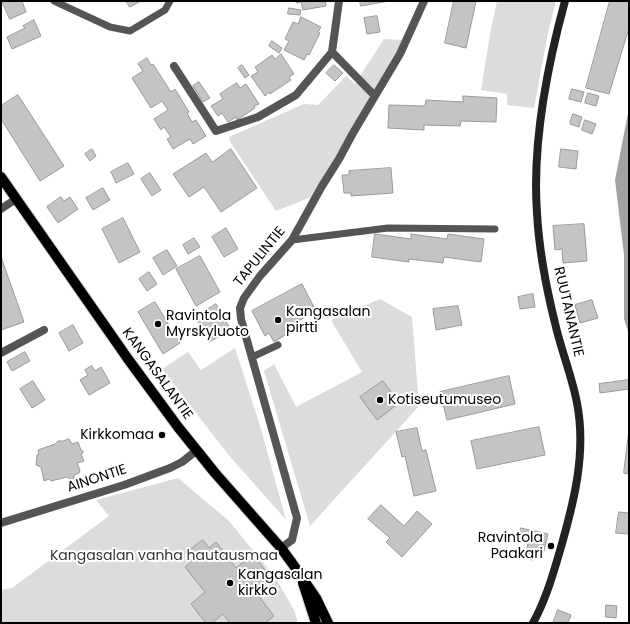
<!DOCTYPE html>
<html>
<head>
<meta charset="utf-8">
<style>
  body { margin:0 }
  #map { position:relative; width:630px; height:624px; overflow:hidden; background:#fff; font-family:Poppins,sans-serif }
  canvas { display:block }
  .frame { position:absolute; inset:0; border:2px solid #000; pointer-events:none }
</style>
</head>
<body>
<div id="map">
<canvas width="630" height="624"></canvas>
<div class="frame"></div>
</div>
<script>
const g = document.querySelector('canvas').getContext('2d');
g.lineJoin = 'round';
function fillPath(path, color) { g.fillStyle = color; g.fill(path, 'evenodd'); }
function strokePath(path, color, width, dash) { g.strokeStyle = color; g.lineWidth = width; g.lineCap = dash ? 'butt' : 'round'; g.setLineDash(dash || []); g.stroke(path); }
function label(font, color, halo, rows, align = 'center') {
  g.font = font + ' Poppins,sans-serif'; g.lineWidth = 4; g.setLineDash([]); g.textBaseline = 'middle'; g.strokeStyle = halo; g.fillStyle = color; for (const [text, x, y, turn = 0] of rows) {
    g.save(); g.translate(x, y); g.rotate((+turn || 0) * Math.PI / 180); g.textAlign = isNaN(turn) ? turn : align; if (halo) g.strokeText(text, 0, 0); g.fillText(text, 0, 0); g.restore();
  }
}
fillPath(new Path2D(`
  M497 1H556L548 33 534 108 507 105V94L481 90 491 29Z
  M384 39 405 40 314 196 276 211 231 143 229 137 304 104 318 105 346 76 355 84Z
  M380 299 412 317 419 406 310 526 264 371 274 364 296 407 362 372 331 320Z
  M235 348 261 429 286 520 227 453 162 369 188 352 201 370Z
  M178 478 229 521 275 577 294 610 298 623H1V590L12 588 109 516 96 500Z`), '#dcdcdc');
fillPath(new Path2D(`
  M629 108V334L624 319V255L615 180Z`), '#a3a3a3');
const building = new Path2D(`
  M2 1H22L26 12 10 19Z
  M126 1H141L130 7Z
  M296 1H325L326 6 303 10 301 2 297 3Z
  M360 1H389L361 6Z
  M454 1H476L466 48 445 43Z
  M610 1H629V28L609 94 586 88Z
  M289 8 301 10 300 15 288 14Z
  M377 16 380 32 367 34 364 18Z
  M301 17 321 27 318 32 320 33 309 55 307 54 304 60 284 50 289 41 285 39 293 22 298 24Z
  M34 20 41 36 12 49 7 37 25 28 23 26Z
  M272 41 282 48 279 53 269 46Z
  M281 54 294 74 289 77 291 80 270 94 269 92 265 96 251 76 258 72 255 67 272 55 275 59Z
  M147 58 151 65 153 64 171 92 175 89 189 112 187 113 192 122 196 120 206 136 193 144 190 139 173 149 167 139 171 137 164 127 161 130 154 119 168 110 162 101 151 108 132 78 143 71 138 64Z
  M242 65 249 75 245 78 238 68Z
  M334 65 343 73 335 81 326 73Z
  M199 82 210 98 203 102 193 86Z
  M237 83 240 88 246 84 259 104 254 106 255 108 237 120 236 117 228 122 222 113 218 116 211 106 223 99 220 94Z
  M572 89 584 92 581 102 569 99Z
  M588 93 599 96 596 106 585 103Z
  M18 95 64 166 40 181 1 119V106Z
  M463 96 497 98 496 122 461 121 460 126 424 125V130L388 128 389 105 425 106 426 100 463 102Z
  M573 114 582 117 579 127 570 124Z
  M585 120 596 124 592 134 582 130Z
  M92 149 96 156 90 161 85 154Z
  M231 149 257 188 221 212 204 187 189 197 173 174 206 153 212 162Z
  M561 149 578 151 576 169 559 167Z
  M128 163 134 174 116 183 111 172Z
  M391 168 393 193 351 196V193H344L342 175H349V171Z
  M150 173 161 190 152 196 141 179Z
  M103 188 110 200 93 210 86 198Z
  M61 197 64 201 70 197 78 209 58 223 47 207Z
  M123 218 140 252 119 263 102 229Z
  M584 224 587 261 563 263 562 249 555 250 553 226Z
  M226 228 238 249 224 257 212 237Z
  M375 234 411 239V234L447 239 448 234 484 239 481 262 444 257 443 263 409 259V262L372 257Z
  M194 238 200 247 188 254 183 245Z
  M167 250 177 266 163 275 153 258Z
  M200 256 220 292 196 306 176 269Z
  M1 257 24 322 1 330Z
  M149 272 157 284 147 291 139 279Z
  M302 284 316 311 284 329 287 334 274 342 269 333 265 336 252 311Z
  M533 294 535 307 520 309 518 297Z
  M592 300 598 318 580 323 575 305Z
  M155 302 180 343 163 354 138 312Z
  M216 304 231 330 209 342 195 317Z
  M458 306 462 325 436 330 433 309Z
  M73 325 83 343 69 351 59 333Z
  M25 352 30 361 12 371 7 362Z
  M92 366 95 371 101 367 110 383 89 395 80 380 88 375 85 370Z
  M509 376 515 404 447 420 440 392Z
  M629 380V389L600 393 599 384Z
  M33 381 45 400 32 408 20 389Z
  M383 381 399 403 377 420 360 397Z
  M539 427 545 455 477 469 471 441Z
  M417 428 422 451 426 450 436 491 414 496 405 456 402 457 396 432Z
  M629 430V474L624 473Z
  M69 439 72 444 78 442 81 450 83 451V453L81 454 84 461 77 463 80 470 79 473 74 475V478L70 479 67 477 51 481 49 479 44 481 41 467 36 465 37 455 39 454 38 450 55 444 58 441H63Z
  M381 505 404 526 417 511 432 524 402 557 386 542 390 538 368 519Z
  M619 512 629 513V534L616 533Z
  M521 528 548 534 542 559 534 557 533 560 524 558 528 544 518 541Z
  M203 540 209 548 216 542 236 568 253 554 270 577 254 590 274 616 265 623H230L223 614 212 623H206L191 604 205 592 185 567 192 561 186 553Z
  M606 605 617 606 616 618 606 617Z
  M558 610 571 615 568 623H553Z`);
fillPath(building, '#c4c4c4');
strokePath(building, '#999', 1);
const primary = new Path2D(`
  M1 177 128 359 178 427 215 473 281 548 292 563 316 598 328 623
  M303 583 316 623`);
strokePath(primary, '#dbdbdb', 12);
strokePath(new Path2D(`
  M54 1 110 27 130 31 165 10 170 1
  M292 240 388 228 495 229
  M252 357 278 345`), '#555', 7);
strokePath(new Path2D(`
  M332 52 375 96
  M174 66 216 131 258 117 296 95 332 52 339 1
  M1 209 16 199
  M1 353 44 330
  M1 523 124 485 170 468 182 462 196 451
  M281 548 292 540 297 518 241 319 240 308 244 298 260 276 292 240 322 186 339 159 353 133 400 54 424 1`), '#555', 8);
strokePath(new Path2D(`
  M533 623C545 601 552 578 559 554 573 506 587 454 577 403 572 376 561 350 555 323 546 287 539 250 537 213 532 144 547 67 565 1`), '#222', 8);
strokePath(primary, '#000', 10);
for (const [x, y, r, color] of [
  [278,320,4,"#000"],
  [158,324,4,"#000"],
  [380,400,4,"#000"],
  [162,435,4,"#000"],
  [551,546,4,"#000"],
  [230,583,4,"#000"]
]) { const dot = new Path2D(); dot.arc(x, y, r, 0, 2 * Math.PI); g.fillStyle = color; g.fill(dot); strokePath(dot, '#fff', 1.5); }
label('14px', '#000', '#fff', [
  ["TAPULINTIE",260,257,-51],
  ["RUUTANANTIE",568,312,77],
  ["KANGASALANTIE",157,374,54],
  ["AINONTIE",97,479,-18]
]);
label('14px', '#000', '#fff', [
  ["Kangasalan",286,312],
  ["pirtti",286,328],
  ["Ravintola",166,316],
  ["Myrskyluoto",166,332],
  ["Kotiseutumuseo",388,400],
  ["Kirkkomaa",154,435,"right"],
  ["Ravintola",543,538,"right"],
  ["Paakari",543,554,"right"],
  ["Kangasalan",238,575],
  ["kirkko",238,591]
], 'left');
label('14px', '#333', '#fff', [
  ["Kangasalan vanha hautausmaa",164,556]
]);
</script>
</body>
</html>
